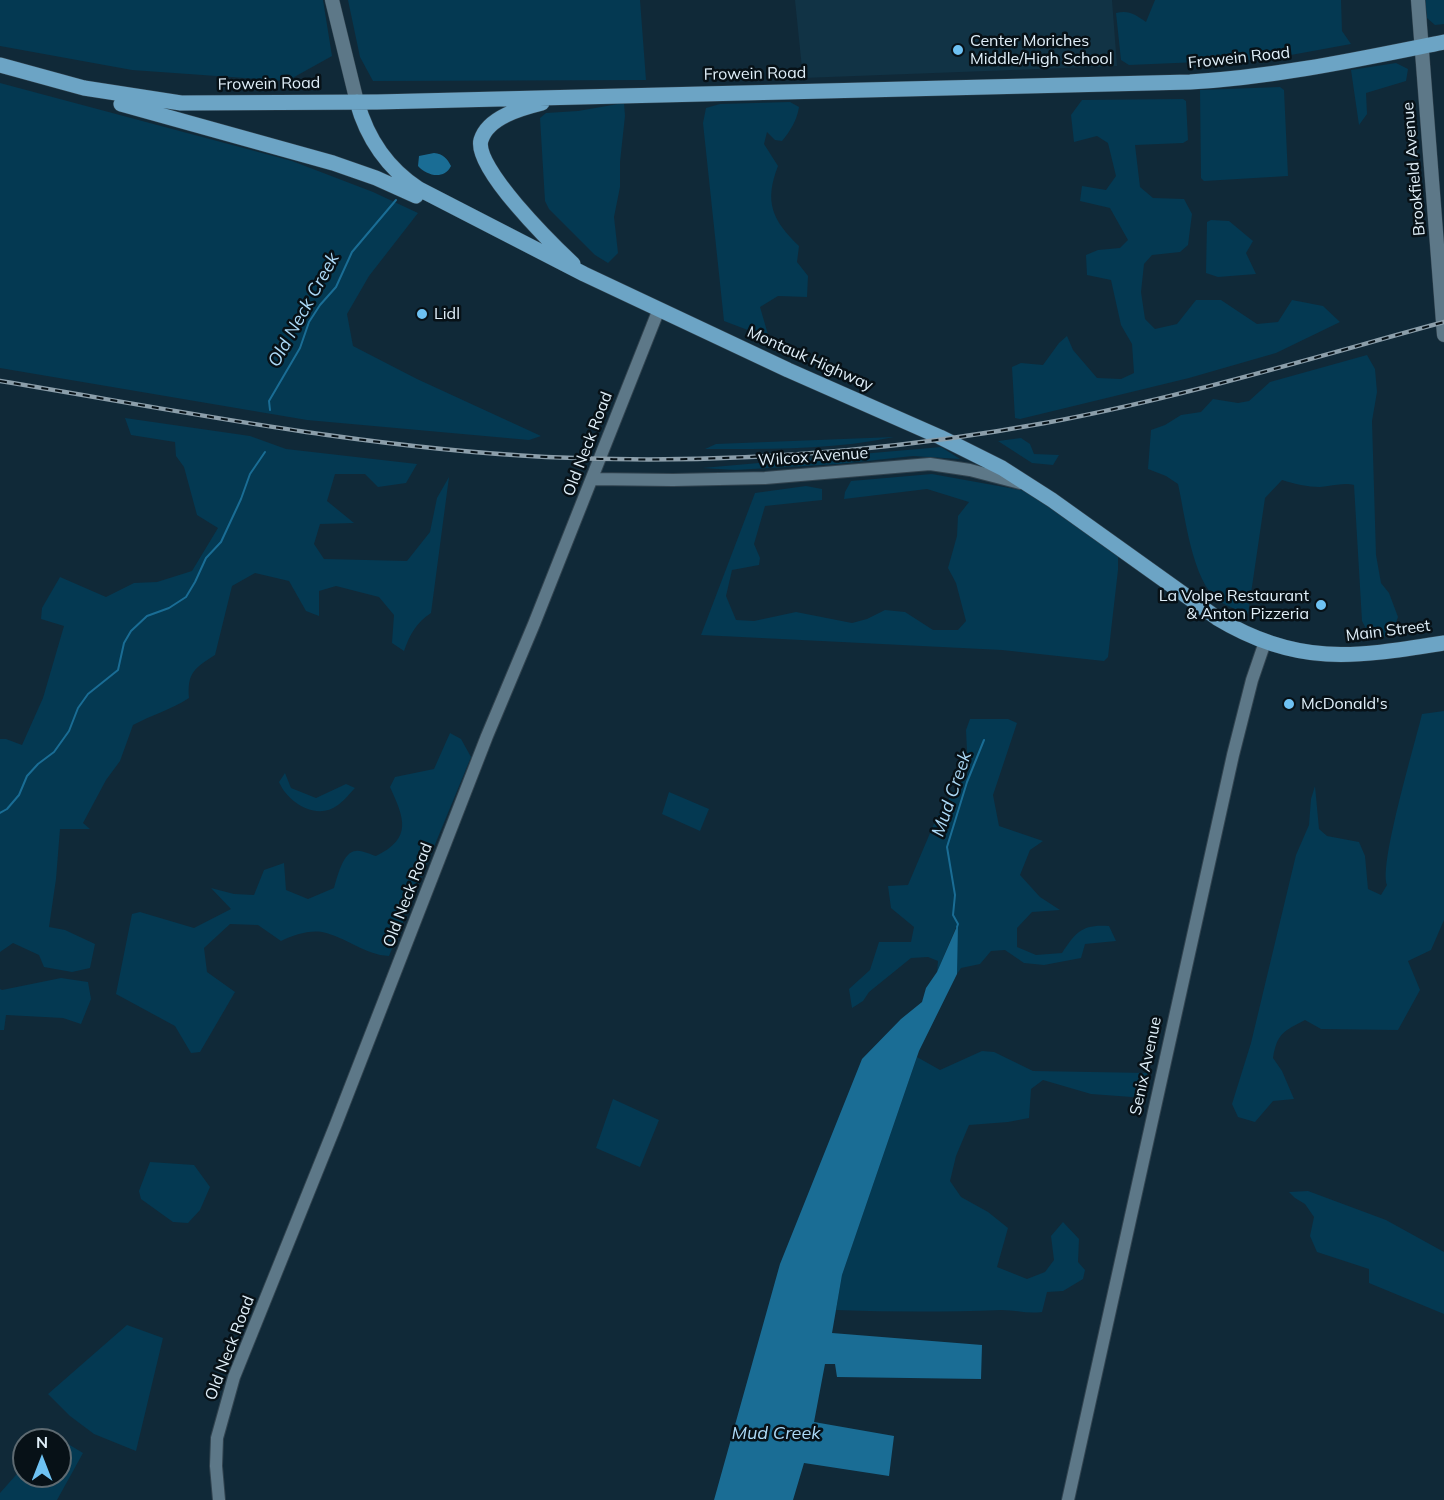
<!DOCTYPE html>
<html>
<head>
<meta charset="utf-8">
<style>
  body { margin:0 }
  #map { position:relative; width:1444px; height:1500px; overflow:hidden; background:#102938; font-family:Mulish,sans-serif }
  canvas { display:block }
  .north { position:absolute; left:12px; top:1428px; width:60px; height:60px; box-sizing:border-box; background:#071117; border:2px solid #5e6a71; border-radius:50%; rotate:0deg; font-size:16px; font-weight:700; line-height:24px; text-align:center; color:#e0eff9 }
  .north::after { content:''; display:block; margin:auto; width:21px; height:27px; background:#6ec2f3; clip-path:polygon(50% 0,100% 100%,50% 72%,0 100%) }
</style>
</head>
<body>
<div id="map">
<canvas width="1444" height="1500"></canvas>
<div class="north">N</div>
</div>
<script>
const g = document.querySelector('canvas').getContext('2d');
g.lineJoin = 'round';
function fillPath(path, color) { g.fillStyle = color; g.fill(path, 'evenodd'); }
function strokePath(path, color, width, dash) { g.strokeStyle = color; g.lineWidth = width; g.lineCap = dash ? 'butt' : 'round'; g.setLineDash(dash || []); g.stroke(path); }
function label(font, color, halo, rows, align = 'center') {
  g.font = font + ' Mulish,sans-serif'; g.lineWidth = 5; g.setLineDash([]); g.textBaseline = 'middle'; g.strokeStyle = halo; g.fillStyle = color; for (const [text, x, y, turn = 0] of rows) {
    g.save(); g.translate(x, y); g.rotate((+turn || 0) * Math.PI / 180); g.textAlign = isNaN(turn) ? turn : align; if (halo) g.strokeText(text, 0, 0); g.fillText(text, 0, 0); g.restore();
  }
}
fillPath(new Path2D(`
  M795 0H1112L1117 66 803 78Z`), '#113345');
fillPath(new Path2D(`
  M0 0H323L332 56 287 81 132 70 0 46Z
  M348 0H640L646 80 373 81 360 57Z
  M1155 0H1341L1342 31 1351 44 1269 59 1129 65 1121 60 1116 13C1130 10 1135 15 1146 22Z
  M1425 0H1444V24L1435 25 1427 18Z
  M1396 63 1408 69 1406 81 1366 93 1367 114 1359 125 1351 70Z
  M0 83 292 161 373 192 418 213 369 276 347 314 353 346 417 379 541 436 529 440 307 420 0 368Z
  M1280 87 1284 90 1288 176 1204 181 1201 178 1200 90Z
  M1183 99 1186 101 1188 140 1183 143 1135 145 1140 187 1153 198 1184 199 1192 214 1188 245 1180 252 1152 255 1144 264 1141 292 1145 319 1155 329 1177 324 1196 300H1221L1257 324 1278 322 1292 300 1323 306 1340 322 1276 353 1189 378 1020 419 1015 418 1012 367 1021 363 1043 365 1059 343 1067 336 1073 350 1097 378 1121 379 1134 373 1132 344 1121 325 1111 280 1087 275 1086 255 1098 250 1120 248 1128 240 1110 208 1080 201 1082 186 1106 190 1116 176 1108 143 1097 136 1074 142 1071 115 1082 100Z
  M790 102 799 107C797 120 791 130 782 141L775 140 767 132 764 144 778 166C764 202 772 220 799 246L797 262 808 276 807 297 778 296 760 307 769 338 724 321 703 123 706 108 720 104Z
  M624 103 625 116 620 162V187L614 217 618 253 608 263 595 255 549 209 545 201 540 118 546 113 578 111Z
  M1211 220 1229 221 1253 241 1246 253 1256 274 1218 277 1206 273 1207 222Z
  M1367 355 1375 369 1377 392 1372 421 1376 555 1381 583 1389 593 1398 617 1393 631 1381 639 1371 638 1362 621 1354 485C1344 482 1331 486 1320 487 1307 487 1295 484 1282 480L1265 498 1248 614C1238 610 1226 606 1218 600 1192 581 1185 515 1178 484L1166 476 1148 469 1151 430 1165 425 1181 415 1201 412 1213 399 1238 403 1249 401 1270 382Z
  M125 418 250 436 286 449 417 464 406 483 378 487 365 474H335L327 501 354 523 320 524 314 544 324 559 407 561 430 532 437 498 449 477 431 613C416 623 410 634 404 651L392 643 394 615 379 597 336 586 319 591V616L306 611 289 581 255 573 232 586 215 655C195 668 187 672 189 698 172 709 152 715 133 725L120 761 106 780 83 823 90 829H60L56 879 49 927 65 930 95 944 90 968 72 972 44 967 39 955 13 943 0 952V739H6L22 745 43 698 64 626 41 619 42 608 60 577 106 597 134 583 157 582 192 571 218 528 197 515 184 467 176 456 175 442 131 435Z
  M894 437C832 450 768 449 705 449L716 444Z
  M1021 438 1030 444 1034 454 1059 455 1053 465 1032 463 998 441Z
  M941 447 960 459 913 456 838 464 735 470 702 468Z
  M932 474 1026 491 1118 555V570L1108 657 1104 661 1002 650 701 635 755 493 806 486 822 489V500L765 506 754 544 760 558 759 565 732 570 726 596 736 620 754 621 796 612 852 623 867 619 885 610 905 612 933 630H958L966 621 956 583 948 568 957 536 958 516 969 502 927 489 844 499 845 492 851 481Z
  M1444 711V920L1431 950 1408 961 1420 990 1398 1030 1321 1029 1305 1020C1284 1031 1277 1033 1273 1058L1282 1071 1294 1099 1273 1101 1255 1122 1238 1117 1232 1104 1251 1043 1296 855 1309 825 1311 799 1315 786 1319 829 1327 836 1359 842 1365 856 1368 889 1381 895 1387 885C1379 863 1415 744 1422 714Z
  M970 719H1008L1017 723 993 795 999 826 1043 841 1030 850 1020 875 1040 897 1060 910 1032 912 1017 928V947L1036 955 1062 953C1076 932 1082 924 1109 926L1116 941 1085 944 1081 958 1044 965 1024 963 1005 950 991 951 980 964 961 968 957 974V925L937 972 938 961 928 957 911 958 869 992 863 1001 852 1008 849 989 870 970 879 942H911L914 927 891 908 888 886 908 885 936 819 951 795 968 772 966 730Z
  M450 733 461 739 471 757 389 956C365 955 346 937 322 932 308 930 294 935 281 941L258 925 230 924 204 948 207 972 235 992 200 1052 191 1053 175 1026 116 994 132 914 140 912 194 928 231 909 211 888 234 894 254 895 264 870 284 863 286 890 308 899 334 888C337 878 343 851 356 851 362 850 371 855 376 856 413 838 404 818 390 787L395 777 434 769Z
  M285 773 291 788 316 798 346 784 355 788C350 793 344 801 338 805 317 821 288 803 279 782Z
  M669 792 709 809 700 831 662 814Z
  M61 978 88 982 91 999 81 1024 63 1018 6 1015 4 1030H0V989L2 990Z
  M982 1051 994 1052 1033 1071 1148 1073 1147 1091 1132 1097 1091 1094 1043 1080 1031 1089 1029 1118 1008 1122 969 1125 956 1156 950 1181 961 1197 988 1212 1008 1228 997 1267 1027 1279 1045 1272 1054 1260 1051 1236 1063 1222 1079 1239 1078 1262 1085 1270 1083 1279 1063 1291 1047 1292 1042 1312C1027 1314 1016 1310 1002 1310 946 1312 891 1312 836 1310L842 1275 917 1057 940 1070Z
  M613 1099 659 1120 640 1167 596 1148Z
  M150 1162 194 1165 210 1187 200 1210 188 1223 173 1222 141 1199 139 1191Z
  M1308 1191 1386 1220 1444 1252V1314L1369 1283V1269L1317 1252 1310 1236 1314 1217 1305 1204 1295 1198 1289 1192Z
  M127 1325 163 1338 136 1451 94 1434 70 1416 48 1394Z
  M53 1435 83 1453 57 1500H0V1493L24 1466V1476H60V1440H48Z`), '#043952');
fillPath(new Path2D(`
  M434 153C443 154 447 158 451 166 444 180 427 176 418 166L419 156Z
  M958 924 957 974 919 1051 842 1275 832 1333 982 1345 981 1379 837 1377 835 1364H825L814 1422 894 1436 889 1476 804 1463 793 1500H714L780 1264 862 1059 901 1019 922 1002 926 988 937 972Z`), '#1a6d95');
strokePath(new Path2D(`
  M270 410 269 401 300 348 309 322 320 305 336 287 352 252 396 200
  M0 813 7 809 19 795 27 776 38 764 54 752 69 731 78 708 88 694 118 670 124 643 131 631 147 616 169 608 186 597 195 582 206 558 221 542 241 499 250 474 265 452
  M957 927 958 924 953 915 955 895 947 847 967 782 984 740`), '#1a6d95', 2);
const tertiary = new Path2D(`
  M592 479 673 480 765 478 930 464 970 470 1020 483
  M219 1500 216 1466 217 1438 234 1377 336 1124 487 736 534 624 659 309
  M1068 1500 1233 755 1252 680 1265 642`);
const secondary = new Path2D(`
  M332 0 357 102
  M1418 0 1444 335`);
const primary = new Path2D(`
  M0 65 84 88 181 103 377 102 1190 82C1276 77 1359 59 1444 42
  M357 102C367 138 388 169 419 189L584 274 788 370 940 437 1002 468 1052 500 1217 618C1298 667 1356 657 1444 643
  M542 103C522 108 488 117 481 140 473 167 553 245 573 264
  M121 104 333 163 376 178 416 196`);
strokePath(tertiary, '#31434f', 14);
strokePath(secondary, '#31434f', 15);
strokePath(primary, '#31434f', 16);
strokePath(tertiary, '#5d7888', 12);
strokePath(secondary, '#5d7888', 14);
strokePath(primary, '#6ca4c5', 15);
const rail = new Path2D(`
  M0 381C181 411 363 448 546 457 713 465 881 453 1045 423 1180 398 1312 358 1444 322`);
strokePath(rail, '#8b9eaa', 4.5);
strokePath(rail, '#071117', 2, [7]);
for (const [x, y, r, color] of [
  [958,50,6,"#6ec2f3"],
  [422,314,6,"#6ec2f3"],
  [1321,605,6,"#6ec2f3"],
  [1289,704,6,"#6ec2f3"]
]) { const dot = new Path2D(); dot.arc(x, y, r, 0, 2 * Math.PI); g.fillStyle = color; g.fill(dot); strokePath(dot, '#071117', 2); }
label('16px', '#e0eff9', '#071117', [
  ["Center Moriches",970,41],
  ["Middle/High School",970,59],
  ["Lidl",434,314],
  ["La Volpe Restaurant",1309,596,"right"],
  ["& Anton Pizzeria",1309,614,"right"],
  ["McDonald's",1301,704]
], 'left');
label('16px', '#e0eff9', '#071117', [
  ["Frowein Road",1239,58,-6],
  ["Frowein Road",755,74,-1],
  ["Frowein Road",269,84,-1],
  ["Brookfield Avenue",1414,169,-95],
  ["Montauk Highway",810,359,24],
  ["Old Neck Road",588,444,-69],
  ["Wilcox Avenue",813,457,-4],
  ["Main Street",1388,631,-7],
  ["Old Neck Road",408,895,-69],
  ["Senix Avenue",1146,1066,-78],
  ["Old Neck Road",230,1348,-69]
]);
label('italic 18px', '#acd9f6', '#071117', [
  ["Old Neck Creek",304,310,-61],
  ["Mud Creek",952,794,-71],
  ["Mud Creek",776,1434]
]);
</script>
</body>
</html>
